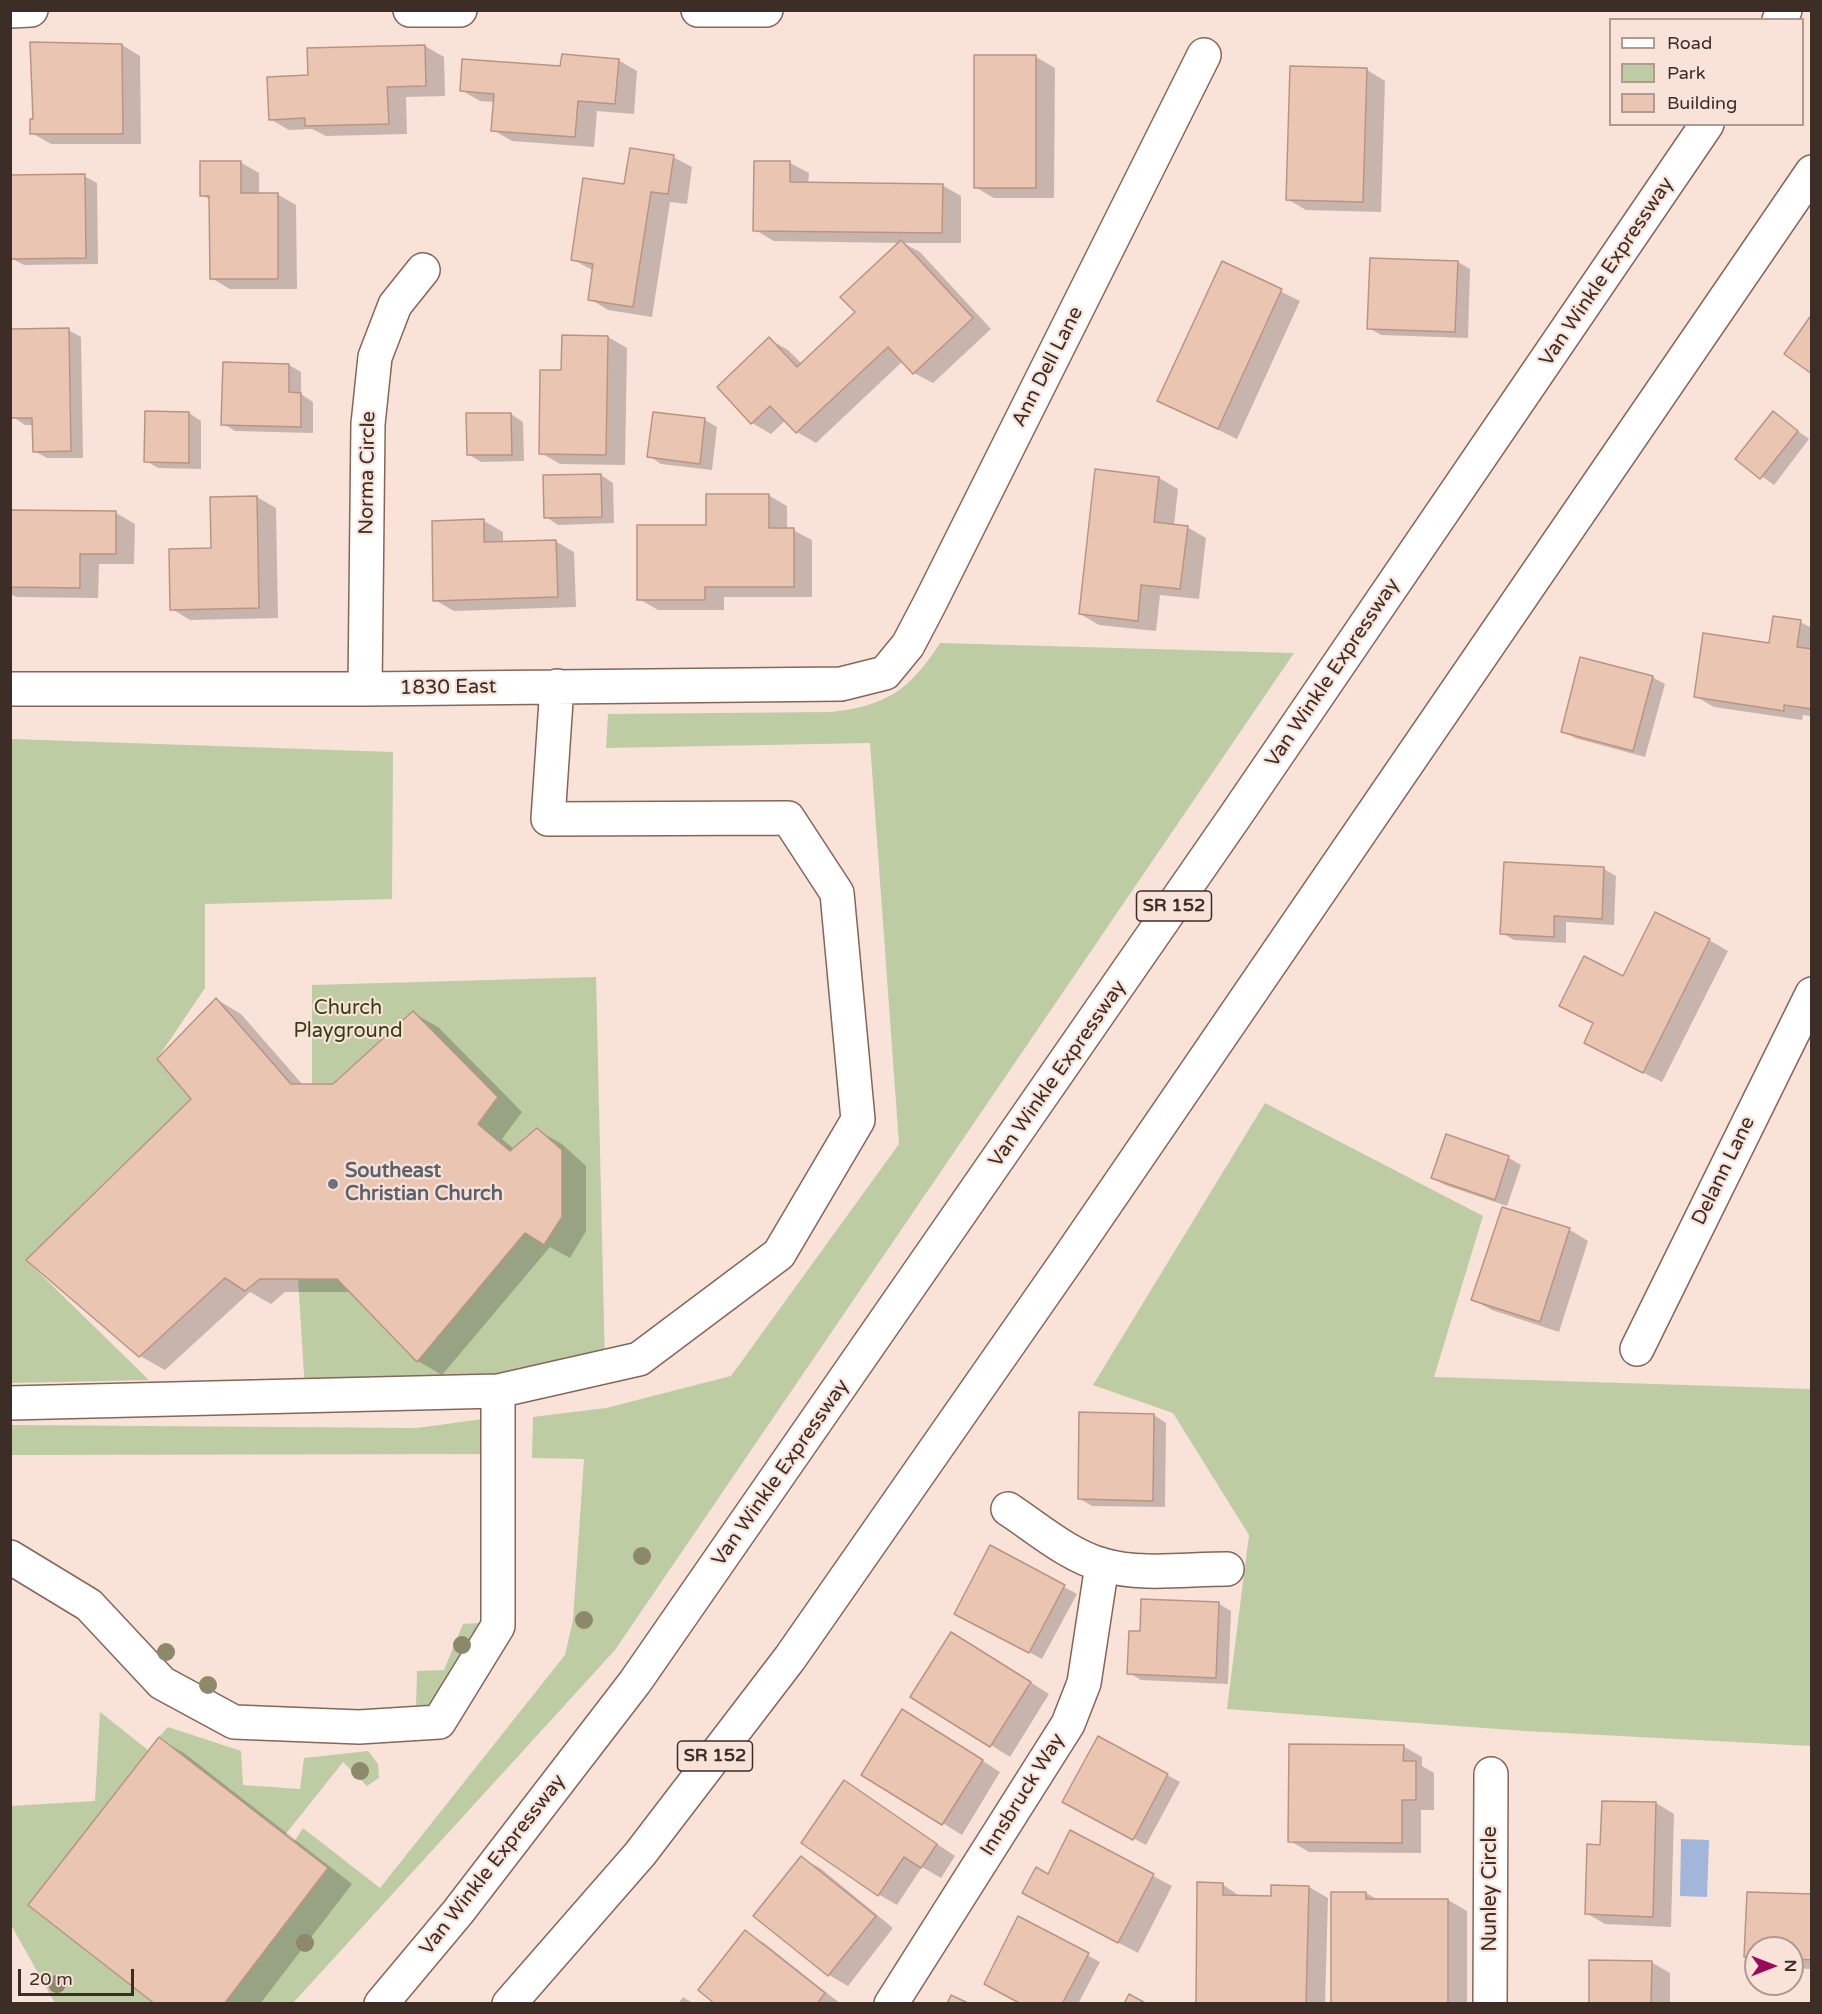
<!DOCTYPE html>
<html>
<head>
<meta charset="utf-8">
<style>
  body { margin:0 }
  #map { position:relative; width:1822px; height:2014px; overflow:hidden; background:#f9e2d8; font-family:"Varela Round",sans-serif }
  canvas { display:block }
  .frame { position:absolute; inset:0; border:12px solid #3c2d27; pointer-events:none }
  .legend { position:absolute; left:1609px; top:18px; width:195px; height:108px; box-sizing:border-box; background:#f9e2d8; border:2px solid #ad9a91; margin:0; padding:8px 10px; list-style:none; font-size:18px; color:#3c2d27 }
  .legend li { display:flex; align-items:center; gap:12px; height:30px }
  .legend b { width:30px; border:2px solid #ad9a91 }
  .north { position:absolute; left:1744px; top:1936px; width:60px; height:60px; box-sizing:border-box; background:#f9e2d8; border:2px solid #ad9a91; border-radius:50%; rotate:90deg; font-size:16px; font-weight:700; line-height:24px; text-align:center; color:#3c2d27 }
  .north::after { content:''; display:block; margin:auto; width:21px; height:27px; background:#9a0a5a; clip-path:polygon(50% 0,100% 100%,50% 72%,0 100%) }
  .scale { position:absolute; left:18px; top:1969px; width:116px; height:27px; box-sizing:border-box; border:3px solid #3c2d27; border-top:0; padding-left:8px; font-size:18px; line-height:21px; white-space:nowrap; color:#3c2d27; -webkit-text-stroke:4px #f9e2d8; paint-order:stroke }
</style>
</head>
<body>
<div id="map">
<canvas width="1822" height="2014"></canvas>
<div class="frame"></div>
<ul class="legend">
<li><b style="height:8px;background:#fff"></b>Road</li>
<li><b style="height:16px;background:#becca4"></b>Park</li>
<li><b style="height:16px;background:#eac6b2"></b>Building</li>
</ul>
<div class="north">N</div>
<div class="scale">20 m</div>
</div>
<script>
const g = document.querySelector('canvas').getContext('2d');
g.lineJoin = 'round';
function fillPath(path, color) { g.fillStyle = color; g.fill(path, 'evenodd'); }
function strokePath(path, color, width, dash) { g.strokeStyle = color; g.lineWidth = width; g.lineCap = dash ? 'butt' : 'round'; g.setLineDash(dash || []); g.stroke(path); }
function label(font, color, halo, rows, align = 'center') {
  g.font = font + ' "Varela Round",sans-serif'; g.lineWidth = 4.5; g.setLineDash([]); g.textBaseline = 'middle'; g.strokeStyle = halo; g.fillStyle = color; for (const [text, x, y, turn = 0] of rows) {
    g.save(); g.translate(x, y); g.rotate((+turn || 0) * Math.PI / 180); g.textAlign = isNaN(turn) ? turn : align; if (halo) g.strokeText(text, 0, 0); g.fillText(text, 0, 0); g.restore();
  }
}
fillPath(new Path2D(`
  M940 643 1294 653 615 1650 293 2003 224 2004 328 1869 294 1842 303 1828 380 1888 565 1655 573 1620 584 1459 532 1458 533 1417 606 1408 731 1376 899 1144 870 743 606 748 608 714 831 712C886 706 910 690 940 643Z
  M11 739 393 752 392 899 205 904V988L157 1059 191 1099 26 1260 149 1380 11 1383Z
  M596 977 605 1367 305 1390 298 1279H337L417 1362 525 1233 544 1245 562 1217V1150L537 1128 510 1151 478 1124 498 1097 413 1012 333 1084H312V985Z
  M1265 1103 1483 1216 1434 1377 1811 1389V1746L1525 1731 1227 1709 1249 1535 1173 1413 1093 1385Z
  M490 1418 489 1454 11 1455V1425L417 1428Z
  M480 1623 482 1636 428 1710 416 1707 417 1671 444 1670 463 1624Z
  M100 1712 148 1750 29 1905 155 2003H55L11 1925 10 1806 95 1801Z
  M168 1727 241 1751 243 1785 300 1789 304 1758 368 1751 378 1764 379 1778 367 1786 343 1762 285 1835 159 1737Z`), '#becca4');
fillPath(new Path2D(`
  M1681 1839 1709 1840 1707 1897 1680 1896Z`), '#a2b5db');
fillPath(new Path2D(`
  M122 45 140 56 141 144H51L32 133Z
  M425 46 444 57 445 96 406 97 407 134 326 136 312 129 289 130 270 119 309 77Z
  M976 56 1036 57 1055 68 1054 198H994L975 187Z
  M618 60 637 71 634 114 597 111 594 147 512 141 493 130 495 102 480 101 461 90 562 68Z
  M1367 70 1385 81 1381 212 1306 210 1287 199Z
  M673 157 692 167 687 204 670 202 652 317 608 310 590 299 594 271 572 259 625 186Z
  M240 162 259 173V194H277L296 205 297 289H230L211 278V200L202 195Z
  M790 163 809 173 808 184 942 185 961 196V243H903L920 252 991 329 933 383 914 373 903 361 816 443 797 432 786 420 771 434 752 423 719 387 769 339 788 350 802 364 857 312 900 243 774 241 755 230Z
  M84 176 97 183 98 264 24 265 11 258Z
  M1458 262 1470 269 1468 338 1381 335 1369 328Z
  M1223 263 1300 301 1237 439 1159 401Z
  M68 330 81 337 83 458H47L34 451V425H25L13 417Z
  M608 337 627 348 625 465 560 464 541 453 562 372Z
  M289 365 301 372V394L313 402V433L235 431 223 424Z
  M189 413 201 421V469L158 468 146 461Z
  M1773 413 1809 439 1774 485 1738 459Z
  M511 414 523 422 524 461 481 462 468 454Z
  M705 420 717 427 712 470 661 464 649 456Z
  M1097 471 1159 478 1178 489 1174 525 1187 527 1206 538 1199 599 1160 595 1156 631 1099 625 1080 614Z
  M601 475 613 483 614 523 558 525 546 517Z
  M768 495 787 506V530H793L812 540V597H724V610H658L639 599 708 527Z
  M257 497 276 508 278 618 190 620 172 609Z
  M10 512 116 513 135 524 134 564H99L98 598 17 597 10 594Z
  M484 521 503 532V543L555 541 574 552 576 607 454 611 435 600Z
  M1800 622 1812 628V716L1803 715 1802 720 1714 707 1695 696Z
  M1652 677 1665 684 1645 757 1575 738 1563 731Z
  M1604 869 1616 876 1614 925 1566 922V943L1514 940 1502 933Z
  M1709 940 1728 951 1662 1082 1604 1053 1595 1024 1561 1006Z
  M216 999 241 1014 303 1085H334L413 1013 438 1027 522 1112 502 1139 514 1149 537 1130 562 1144 586 1166V1231L570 1258 550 1247 442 1375 418 1361 352 1292H285L271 1304 250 1292 165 1370 140 1356Z
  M1447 1136 1509 1158 1521 1165 1507 1206 1445 1185 1433 1178Z
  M1503 1208 1570 1230 1588 1241 1559 1332 1492 1310 1473 1300Z
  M1154 1415 1166 1423 1165 1507 1092 1506 1080 1499Z
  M991 1547 1077 1594 1042 1659 969 1620Z
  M1219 1604 1231 1611 1228 1684 1141 1680 1129 1673 1142 1633Z
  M970 1644 1049 1694 1010 1757 912 1696Z
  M922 1722 1000 1772 962 1835 864 1774Z
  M1099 1738 1180 1782 1146 1845 1076 1808Z
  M159 1739 184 1753 352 1884 260 2004H157Z
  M1403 1746 1422 1757V1766L1434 1773V1810H1421V1853L1309 1852 1290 1841Z
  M844 1782 955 1856 941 1878 922 1867 897 1905 878 1894Z
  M1656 1803 1674 1814 1671 1927 1605 1924 1586 1913 1602 1846Z
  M1071 1832 1172 1886 1138 1953 1043 1903Z
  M801 1858 820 1868 893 1928 848 1986 829 1975 755 1916Z
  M1222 1884 1241 1897H1272V1887H1309L1328 1898 1325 2004H1197Z
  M1333 1893H1366L1378 1900H1448L1467 1911V2004H1332Z
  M1812 1896V1969L1792 1968V1948H1756V1962L1746 1956Z
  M1019 1918 1100 1962 1078 2004H1023Z
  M745 1932 764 1943 841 2004H717Z
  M1651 1962 1670 1973V2004H1590Z
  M683 1997 694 2004H678Z`), '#0003');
const building = new Path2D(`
  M30 42 122 44 123 134H30V119H33Z
  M425 45 426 86 387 87 389 124 305 126V118L269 120 267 77 308 75 307 48Z
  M562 54 619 59 615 104 578 101 575 137 491 131 494 94 460 91 462 59 560 66Z
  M974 55H1036V188H974Z
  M1290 66 1367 68 1363 202 1286 200Z
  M630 148 674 155 668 194 651 192 633 307 588 300 593 264 571 260 583 178 624 184Z
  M200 161H241V193H278V279H210L209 196H200Z
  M754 161H790V182L943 184 942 233 753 231Z
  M85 174 86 258 10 259V175Z
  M901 240 973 318 913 374 888 347 796 433 770 406 751 424 717 387 769 337 797 367 855 312 840 297Z
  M1370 258 1458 261 1455 332 1367 329Z
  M1222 261 1282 289 1218 429 1157 401Z
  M1812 314V374L1784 354Z
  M69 328 71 451 33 452 32 418H11V329Z
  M562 335 608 336 606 455 539 454 540 370H561Z
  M223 362 289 364V392L301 393V427L221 425Z
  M145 411 189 412V463L144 462Z
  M1773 411 1798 431 1760 479 1735 459Z
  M653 412 705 418 700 464 647 457Z
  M466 413H511L512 455H467Z
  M1095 469 1159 477 1154 522 1188 526 1180 589 1141 585 1138 621 1079 614Z
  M601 474 602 517 544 518 543 475Z
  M706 494H769V528H794V587H705V600H637V525H706Z
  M257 496 259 608 170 610 169 549 211 548 210 497Z
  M10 510 116 511V554H80V588L10 587Z
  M484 519V542L556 540 558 597 433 601 432 521Z
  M1773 616 1801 620 1797 647 1812 649V709L1784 705V711L1694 697 1703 633 1769 643Z
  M1580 657 1653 676 1633 751 1561 732Z
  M1504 862 1604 867 1602 919 1554 916V937L1500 934Z
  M1655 912 1710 939 1643 1073 1584 1043 1593 1023 1559 1006 1584 956 1623 976Z
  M216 998 291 1084H333L413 1011 498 1097 478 1124 510 1151 537 1128 562 1150V1217L544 1245 525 1233 417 1362 337 1279H260L245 1291 225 1278 139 1357 26 1260 191 1099 157 1059Z
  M1446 1134 1509 1156 1495 1200 1431 1178Z
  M1502 1207 1570 1228 1540 1322 1471 1300Z
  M1079 1412 1154 1414 1153 1501 1078 1499Z
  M990 1545 1065 1585 1029 1653 954 1614Z
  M1141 1599 1219 1602 1216 1678 1127 1674 1129 1631H1140Z
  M951 1632 1031 1682 990 1747 910 1697Z
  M902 1709 983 1760 942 1825 861 1775Z
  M1098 1736 1168 1774 1133 1840 1062 1802Z
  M159 1737 328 1868 224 2004H155L28 1905Z
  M1289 1744 1404 1745 1403 1761H1416V1800H1402V1843L1288 1842Z
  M844 1780 937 1844 921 1868 904 1857 878 1896 801 1843Z
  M1602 1801 1656 1802 1653 1917 1585 1914 1587 1844 1600 1845Z
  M1070 1830 1154 1874 1118 1943 1022 1893 1036 1867 1048 1874Z
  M801 1856 876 1916 828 1976 753 1916Z
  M1197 1882 1223 1883V1895L1271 1896V1885L1309 1886 1306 2004H1196Z
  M1331 1892H1366V1899H1448V2004H1331Z
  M1747 1892 1812 1894V1960L1792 1959V1948H1756V1958L1744 1957Z
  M1018 1916 1089 1953 1062 2004H1021L984 1984Z
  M745 1930 825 1993 817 2004H715L698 1990Z
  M1589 1960 1652 1961 1651 2004H1589Z
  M1129 1994 1147 2004H1124Z
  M951 1995 970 2004H947Z`);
fillPath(building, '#eac6b2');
strokePath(building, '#b89582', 1.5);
const minor = new Path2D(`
  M410 10H460
  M698 10H766
  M10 11 31 10
  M10 689H365L841 684 885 673 908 645 930 603 1204 55
  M365 689 368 424 375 357 395 305 423 270
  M1637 1349 1812 994
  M10 1403 498 1391 639 1359 779 1254 858 1120 837 893 788 818 548 819 557 686
  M1008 1509C1037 1528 1069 1556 1103 1565 1141 1576 1187 1569 1227 1569
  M10 1557 89 1605 162 1683 234 1722 359 1727 439 1722 498 1626V1391
  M891 2004 1068 1724 1084 1683 1102 1565
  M1490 2004 1491 1774`);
const major = new Path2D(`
  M1779 20 1785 10
  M381 2004 458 1912 635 1682 1236 815 1707 124
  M509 2004 640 1854 790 1658 1068 1259 1812 172`);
strokePath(minor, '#876557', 36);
strokePath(major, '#876557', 36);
strokePath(minor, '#fff', 33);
strokePath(major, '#fff', 33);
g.fillStyle = '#8c886a';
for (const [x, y] of [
  [642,1556],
  [584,1620],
  [462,1645],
  [166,1652],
  [208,1685],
  [360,1771],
  [305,1943],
  [57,1984]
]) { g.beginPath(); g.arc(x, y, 9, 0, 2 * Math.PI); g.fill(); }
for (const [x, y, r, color] of [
  [333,1184,6,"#6b7280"]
]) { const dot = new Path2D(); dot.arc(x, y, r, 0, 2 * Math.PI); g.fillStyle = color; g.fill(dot); strokePath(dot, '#f9e2d8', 2); }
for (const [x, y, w] of [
  [1174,906,75],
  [715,1756,75]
]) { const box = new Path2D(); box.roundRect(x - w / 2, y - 15, w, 30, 4.5); g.fillStyle = '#f9e2d8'; g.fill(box); strokePath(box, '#3c2d27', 1.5); }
label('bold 18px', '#3c2d27', null, [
  ["SR 152",1174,906],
  ["SR 152",715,1756]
]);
label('20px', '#3c2d27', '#f9e2d8', [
  ["Van Winkle Expressway",1607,272,-56],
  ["Ann Dell Lane",1048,367,-63],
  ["Norma Circle",368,473,-89],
  ["Van Winkle Expressway",1333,673,-56],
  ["1830 East",448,688,-1],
  ["Van Winkle Expressway",1058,1074,-55],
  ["Delann Lane",1724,1171,-64],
  ["Van Winkle Expressway",781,1473,-55],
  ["Innsbruck Way",1023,1795,-58],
  ["Van Winkle Expressway",493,1865,-52],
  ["Nunley Circle",1491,1889,-90]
]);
label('20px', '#333f10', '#f9e2d8', [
  ["Church",348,1009],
  ["Playground",348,1032]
]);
label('bold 20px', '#5b616d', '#f9e2d8', [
  ["Southeast",345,1172],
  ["Christian Church",345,1195]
], 'left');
</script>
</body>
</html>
